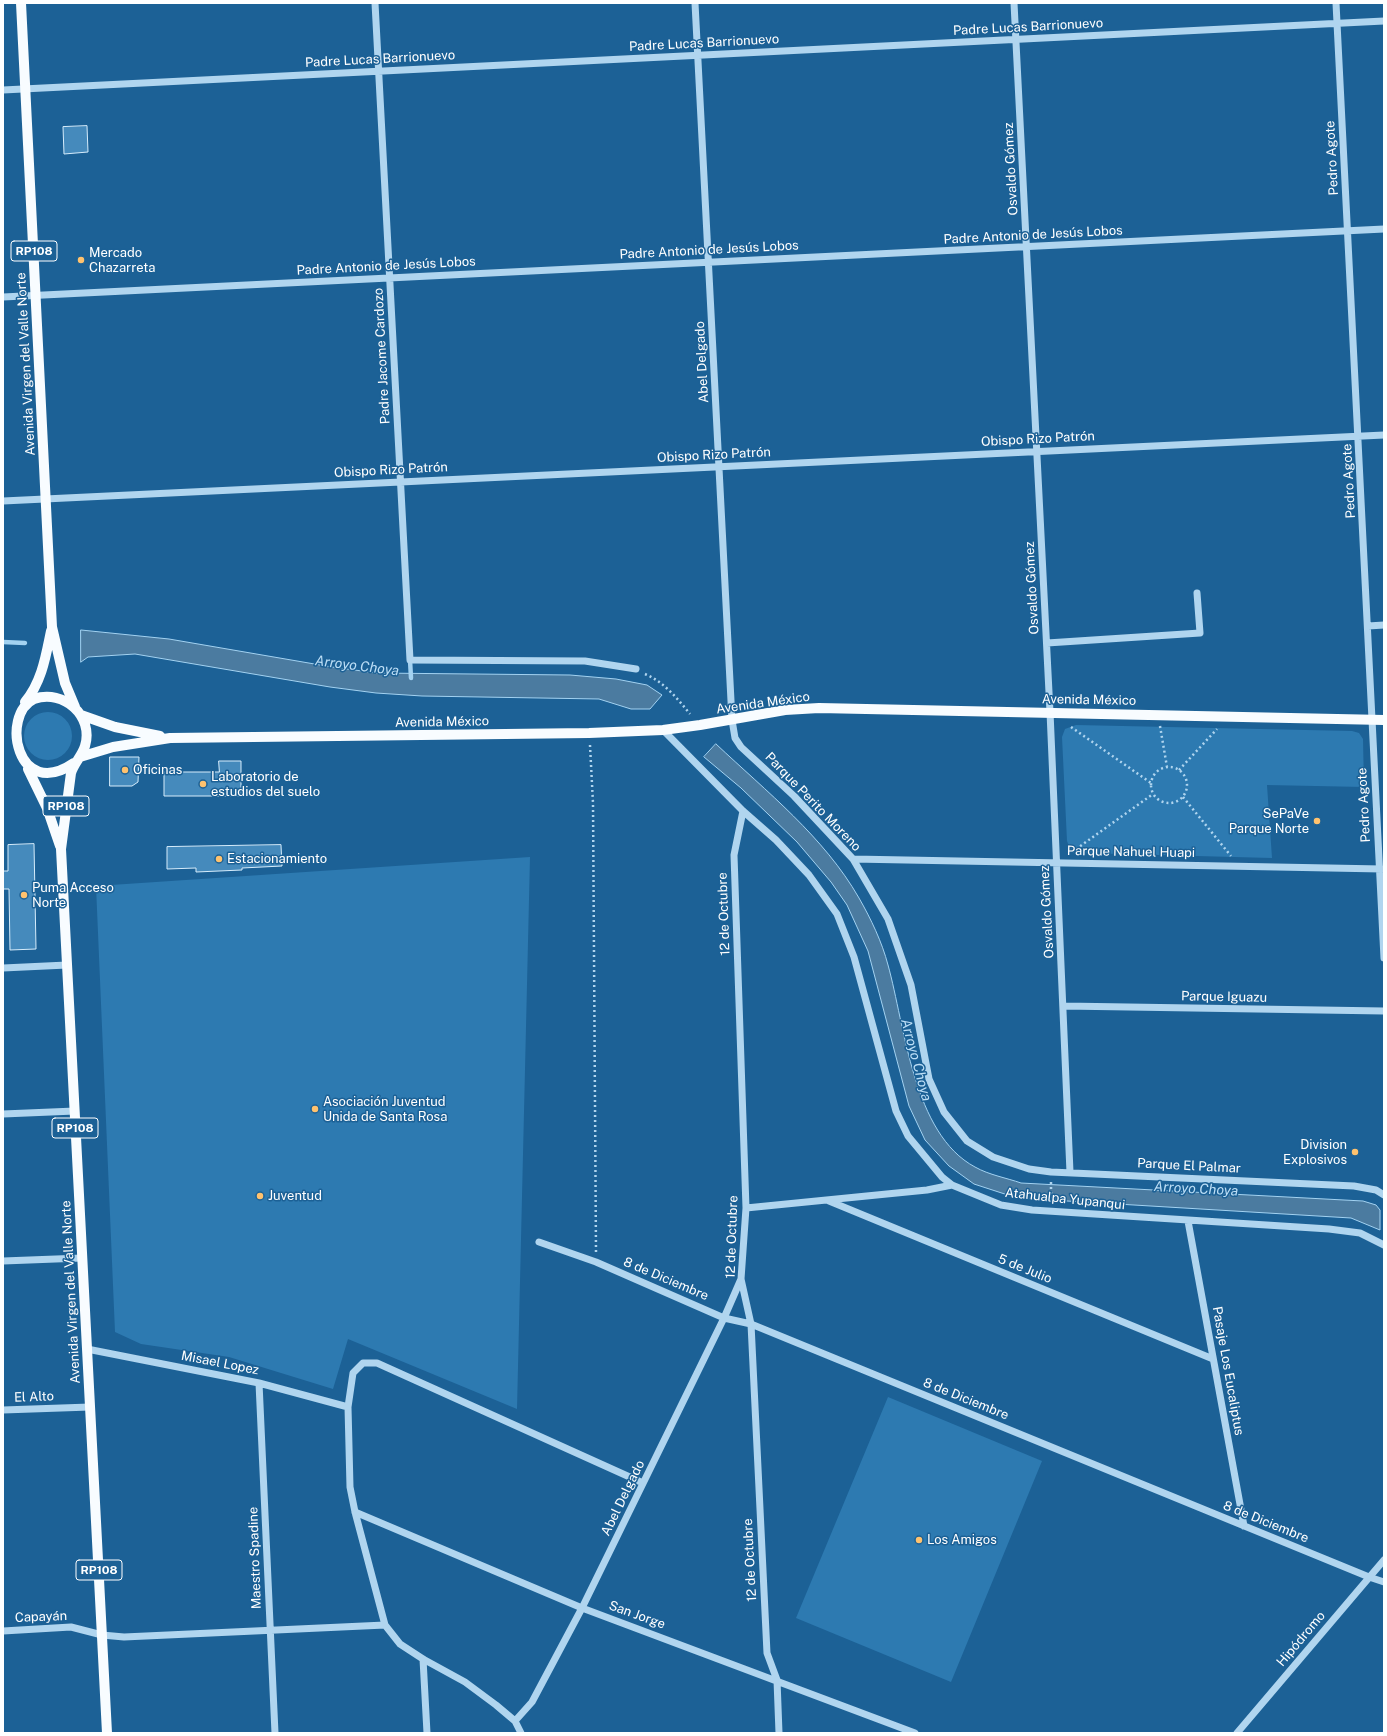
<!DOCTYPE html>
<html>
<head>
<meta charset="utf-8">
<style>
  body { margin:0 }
  #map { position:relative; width:1387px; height:1736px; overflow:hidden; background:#1c6196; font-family:"Public Sans",sans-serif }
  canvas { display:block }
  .frame { position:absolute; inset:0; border:4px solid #fff; pointer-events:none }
</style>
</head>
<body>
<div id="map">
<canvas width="1387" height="1736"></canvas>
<div class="frame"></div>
</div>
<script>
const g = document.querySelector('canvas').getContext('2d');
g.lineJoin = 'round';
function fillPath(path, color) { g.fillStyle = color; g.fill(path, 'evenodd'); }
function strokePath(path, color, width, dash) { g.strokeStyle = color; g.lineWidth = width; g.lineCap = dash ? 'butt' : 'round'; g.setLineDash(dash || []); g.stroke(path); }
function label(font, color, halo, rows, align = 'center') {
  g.font = font + ' "Public Sans",sans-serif'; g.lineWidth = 3; g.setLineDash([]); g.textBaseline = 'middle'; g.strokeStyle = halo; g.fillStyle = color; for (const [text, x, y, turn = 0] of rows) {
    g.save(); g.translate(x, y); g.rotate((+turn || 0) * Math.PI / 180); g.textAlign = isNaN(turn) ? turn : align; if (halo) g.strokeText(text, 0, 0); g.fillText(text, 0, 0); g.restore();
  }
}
fillPath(new Path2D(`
  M24 736a24 24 0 1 1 48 0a24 24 0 1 1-48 0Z
  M1076 725 1352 731 1359 733 1363 739 1364 787 1267 785 1272 858 1082 853 1070 849 1067 841 1062 737 1065 729Z
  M530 857 517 1409 348 1339 333 1389 229 1357 141 1344 115 1332 96 886Z
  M888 1397 1042 1461 951 1682 796 1618Z`), '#2d7ab1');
const water = new Path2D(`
  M81 630 169 639 332 667 377 673 570 675 616 679 647 685 662 695 650 709H631L599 699 422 696 376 693 330 687 135 654 88 657 81 662Z
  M716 744C767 792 824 837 859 898 871 919 882 942 888 965 905 1026 913 1134 975 1167 989 1175 1007 1178 1021 1183L1363 1201 1376 1205 1380 1210V1230L1351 1218 1017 1198 974 1184 949 1166 925 1140 909 1106 868 951 847 905 831 882 797 842 741 788 704 757Z`);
fillPath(water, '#4b7ba0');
strokePath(water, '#a3d2f1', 1);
strokePath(new Path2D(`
  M3 642 25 643
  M410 660 411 678`), '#a3d2f1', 4.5);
const building = new Path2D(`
  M87 126 88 152 64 154 63 127Z
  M110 757H139L138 782 132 786H110Z
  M219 761H241V796H164V772H219Z
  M34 844 36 949 10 950 9 889H3V871H8V845Z
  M281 845 282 866 242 868V870L196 872V868L167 869V847Z`);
fillPath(building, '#458abc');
strokePath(building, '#d6ecfb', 1);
strokePath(new Path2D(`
  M645 674C664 682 677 698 690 714
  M1160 726 1167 767
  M1071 727 1151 783
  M590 745 593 803 596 1252
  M1151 785a18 18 0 1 1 36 0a18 18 0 1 1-36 0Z
  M1179 770 1217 729
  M1183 797 1231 856
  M1072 852 1153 794
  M1051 1182V1201`), '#b0d5ef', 2.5, [2, 3]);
strokePath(new Path2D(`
  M375 3 410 660 585 661 636 669
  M695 3 732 720 735 738 741 747 794 796 853 859 888 919 911 985 929 1079 944 1112 967 1141 993 1157 1029 1169 1051 1172 1354 1186 1376 1190 1384 1195
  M1014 3 1050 712 1070 1172
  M1336 3 1384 958
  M3 90 1384 21
  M3 297 1384 229
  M3 501 1384 435
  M1368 626 1384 625
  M1047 643 1200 633 1197 593
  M663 730 743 811 776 840 809 875 837 914 854 957 896 1111 908 1136 942 1177 952 1185
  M743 811 734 855 746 1208 741 1279 751 1324 767 1653 777 1680 779 1733
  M853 859 1382 869
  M3 968 67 965
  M1064 1006 1384 1011
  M3 1114 75 1111
  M829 1201 1213 1359
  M746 1208 927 1190 952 1185 1001 1205 1032 1210 1329 1229 1360 1233 1384 1245
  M1188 1221 1244 1526
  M539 1242 596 1262 724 1318 751 1324 1369 1577 1384 1582
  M3 1261 82 1258
  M87 1349 259 1383 348 1407
  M259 1383 275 1733
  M3 1410 90 1407
  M355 1512 582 1608 915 1733
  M3 1631 71 1627 102 1635 124 1637 385 1625
  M423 1659 427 1733
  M515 1721 532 1702 582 1608 724 1318 741 1279
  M521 1733 515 1721 496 1705 465 1682 423 1659 400 1644 385 1625 355 1512 350 1487 348 1407 353 1373 363 1363H377L643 1483
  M1237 1733 1384 1560`), '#b0d5ef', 7);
strokePath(new Path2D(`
  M21 3 52 627 65 683 75 707
  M25 702C42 682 46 655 51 631
  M81 715 115 727 160 736
  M80 757 113 747 170 738 589 733 663 730 700 725 785 710 819 708 1384 720
  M74 763C17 802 0 715 34 699 64 689 94 716 85 746 82 756 74 763 71 773L61 849 107 1733
  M28 769 47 808 60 846`), '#f8fcff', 10);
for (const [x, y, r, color] of [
  [81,260,4,"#ffc26e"],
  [125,770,4,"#ffc26e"],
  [203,784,4,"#ffc26e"],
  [1317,821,4,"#ffc26e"],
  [219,859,4,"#ffc26e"],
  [24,895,4,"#ffc26e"],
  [315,1109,4,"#ffc26e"],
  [1355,1152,4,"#ffc26e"],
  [260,1196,4,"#ffc26e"],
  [919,1540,4,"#ffc26e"]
]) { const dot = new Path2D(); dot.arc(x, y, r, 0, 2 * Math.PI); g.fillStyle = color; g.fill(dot); strokePath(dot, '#1c6196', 1.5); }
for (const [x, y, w] of [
  [34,251,46],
  [66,806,46],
  [75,1128,46],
  [99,1570,46]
]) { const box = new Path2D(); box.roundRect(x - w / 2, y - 10, w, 20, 3); g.fillStyle = '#1c6196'; g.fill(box); strokePath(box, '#fff', 1); }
label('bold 12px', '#fff', null, [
  ["RP108",34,251],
  ["RP108",66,806],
  ["RP108",75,1128],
  ["RP108",99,1570]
]);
label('13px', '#fff', '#1c6196', [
  ["Padre Lucas Barrionuevo",1028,27,-3],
  ["Padre Lucas Barrionuevo",704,43,-3],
  ["Padre Lucas Barrionuevo",380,59,-3],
  ["Pedro Agote",1332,158,-93],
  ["Osvaldo Gómez",1011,169,-93],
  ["Padre Antonio de Jesús Lobos",1033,235,-3],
  ["Padre Antonio de Jesús Lobos",709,250,-3],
  ["Padre Antonio de Jesús Lobos",386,266,-3],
  ["Padre Jacome Cardozo",382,356,-93],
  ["Abel Delgado",702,362,-93],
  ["Avenida Virgen del Valle Norte",26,364,-93],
  ["Obispo Rizo Patrón",1038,439,-3],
  ["Obispo Rizo Patrón",714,455,-3],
  ["Obispo Rizo Patrón",391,470,-3],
  ["Pedro Agote",1349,481,-93],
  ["Osvaldo Gómez",1032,588,-93],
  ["Avenida México",1089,700,1],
  ["Avenida México",763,703,-8],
  ["Avenida México",442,722,-1],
  ["Parque Perito Moreno",813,802,46],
  ["Pedro Agote",1364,805,-93],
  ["Parque Nahuel Huapi",1131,852,1],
  ["Osvaldo Gómez",1047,912,-93],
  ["12 de Octubre",724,914,-92],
  ["Parque Iguazu",1224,997,1],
  ["Parque El Palmar",1189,1166,3],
  ["Atahualpa Yupanqui",1065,1199,6],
  ["12 de Octubre",732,1237,-88],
  ["5 de Julio",1025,1269,22],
  ["8 de Diciembre",666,1279,23],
  ["Avenida Virgen del Valle Norte",71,1292,-93],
  ["Misael Lopez",220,1363,11],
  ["Pasaje Los Eucaliptus",1228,1371,80],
  ["El Alto",34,1397,-2],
  ["8 de Diciembre",966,1399,22],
  ["Abel Delgado",623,1498,-64],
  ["8 de Diciembre",1266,1522,22],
  ["Maestro Spadine",255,1558,-92],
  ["12 de Octubre",750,1560,-93],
  ["San Jorge",637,1615,20],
  ["Capayán",41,1617,-2],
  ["Hipódromo",1301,1639,-50]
]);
label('13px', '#fff', '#1c6196', [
  ["Mercado",89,253],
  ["Chazarreta",89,268],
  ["Oficinas",133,770],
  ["Laboratorio de",211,777],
  ["estudios del suelo",211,792],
  ["SePaVe",1309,814,"right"],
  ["Parque Norte",1309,829,"right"],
  ["Estacionamiento",227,859],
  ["Puma Acceso",32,888],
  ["Norte",32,903],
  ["Asociación Juventud",323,1102],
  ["Unida de Santa Rosa",323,1117],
  ["Division",1347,1145,"right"],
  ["Explosivos",1347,1160,"right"],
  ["Juventud",268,1196],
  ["Los Amigos",927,1540]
], 'left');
label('italic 14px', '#bcdef6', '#1c6196', [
  ["Arroyo Choya",357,666,7],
  ["Arroyo Choya",916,1060,75],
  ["Arroyo Choya",1196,1189,3]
]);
</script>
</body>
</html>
